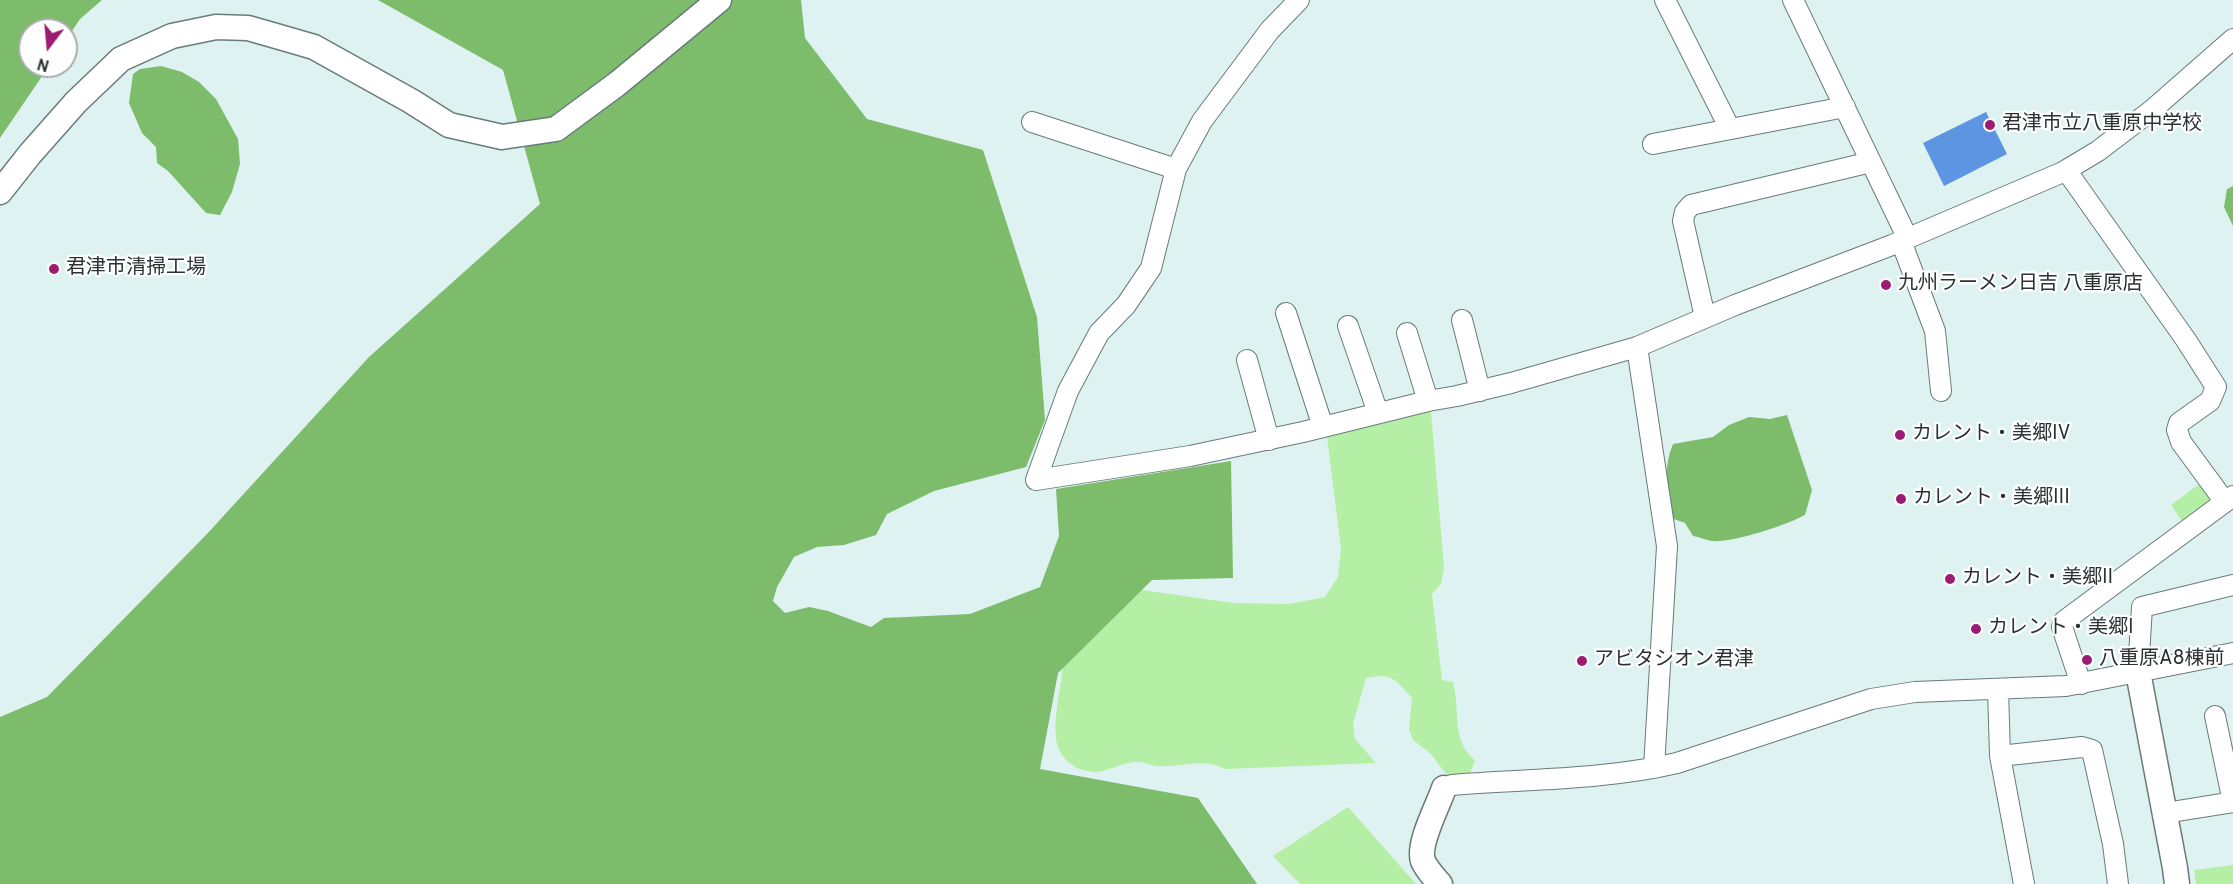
<!DOCTYPE html>
<html>
<head>
<meta charset="utf-8">
<style>
  body { margin:0 }
  #map { position:relative; width:2233px; height:884px; overflow:hidden; background:#dff2f2; font-family:Overpass,sans-serif }
  canvas { display:block }
  .north { position:absolute; left:18px; top:18px; width:60px; height:60px; box-sizing:border-box; background:#fff; border:2px solid #aaadad; border-radius:50%; rotate:196deg; font-size:16px; font-weight:700; line-height:24px; text-align:center; color:#2b3232 }
  .north::after { content:''; display:block; margin:auto; width:21px; height:27px; background:#9b1c72; clip-path:polygon(50% 0,100% 100%,50% 72%,0 100%) }
</style>
</head>
<body>
<div id="map">
<canvas width="2233" height="884"></canvas>
<div class="north">N</div>
</div>
<script>
const g = document.querySelector('canvas').getContext('2d');
g.lineJoin = 'round';
function fillPath(path, color) { g.fillStyle = color; g.fill(path, 'evenodd'); }
function strokePath(path, color, width, dash) { g.strokeStyle = color; g.lineWidth = width; g.lineCap = dash ? 'butt' : 'round'; g.setLineDash(dash || []); g.stroke(path); }
function label(font, color, halo, rows, align = 'center') {
  g.font = font + ' Overpass,"Noto Sans JP",sans-serif'; g.lineWidth = 4.5; g.setLineDash([]); g.textBaseline = 'middle'; g.strokeStyle = halo; g.fillStyle = color; for (const [text, x, y, turn = 0] of rows) {
    g.save(); g.translate(x, y); g.rotate((+turn || 0) * Math.PI / 180); g.textAlign = isNaN(turn) ? turn : align; if (halo) g.strokeText(text, 0, 0); g.fillText(text, 0, 0); g.restore();
  }
}
fillPath(new Path2D(`
  M1431 411 1444 567 1441 584 1432 594 1442 680 1453 682C1459 703 1454 726 1463 745 1465 751 1471 756 1475 761L1469 775H1447L1430 753 1413 740 1409 729 1412 698C1394 679 1393 673 1366 678L1353 724 1355 739 1376 763 1225 769C1203 757 1181 768 1157 766 1149 765 1144 761 1135 762 1122 763 1106 772 1095 772 1075 771 1059 759 1056 739 1053 713 1062 688 1063 661L1135 589 1233 603 1289 604 1325 597 1338 577 1341 549 1327 437Z
  M2202 482 2218 503 2186 527 2171 505Z
  M1348 807 1416 884H1300L1273 856Z
  M2233 865V884H2196L2194 870Z`), '#b5efa5');
fillPath(new Path2D(`
  M0 0H102L80 19 66 40V30H30V66H49L0 138Z
  M378 0H801L805 38 867 119 983 150 1037 317 1045 420 1026 467 934 491 887 514 876 535 844 545 817 547 794 557 777 587 773 601 785 613 809 607 828 611 871 627 884 618 970 614 1040 587 1059 536 1056 489 1231 461 1233 578 1152 580 1058 673 1040 769 1198 798 1257 884H0V717L47 697 206 535 369 357 540 204 503 70Z
  M161 66 182 72 199 82 216 99 238 139 240 164 232 192 220 215 206 213 168 171 157 163 156 147 142 133 129 103 133 74 140 69Z
  M2233 186V226L2224 207 2227 189Z
  M1787 415 1812 490 1805 515C1787 525 1732 543 1712 541 1706 540 1699 537 1693 536L1685 523 1671 518C1666 493 1663 468 1673 444L1713 437 1729 425 1749 417 1770 419Z`), '#7cbc6b');
fillPath(new Path2D(`
  M1986 112 2007 154 1944 186 1923 143Z`), '#5e95e2');
const minor = new Path2D(`
  M1299 0 1270 30 1202 121 1176 169 1151 268 1126 305 1099 333 1068 391 1036 480 1190 456 1303 432 1428 401 1457 396 1511 383 1637 347 1735 305 1892 245 2063 172 2098 151 2152 110 2233 39
  M1665 0 1730 129
  M1793 0 1907 237
  M1032 122 1176 169
  M1653 144 1845 107
  M2066 170 2186 340 2216 387 2210 401 2179 423 2177 430 2181 442 2225 502
  M1901 241 1935 331 1941 391
  M1286 313 1323 427
  M1705 317 1683 221 1685 212 1691 205 1871 162
  M1462 320 1480 391
  M1348 326 1378 413
  M1407 333 1428 401
  M1637 347 1667 546 1654 768
  M1247 360 1269 440
  M2138 672 2142 607 2233 585
  M2081 684 2062 627 2064 621 2233 496
  M1998 689 2000 756 2024 884
  M2215 716 2233 802
  M2000 756 2082 747 2092 750 2113 844 2118 884
  M1444 788 1452 785C1527 779 1604 780 1677 763L1871 699 1915 692 2066 686 2233 653
  M2165 813 2233 802`);
const tertiary = new Path2D(`
  M0 192 30 154 76 102 121 59 172 36 216 27 248 28 283 38 314 47 411 101 449 125 502 137 556 129 617 84 719 0
  M2138 672 2175 868 2177 884
  M1440 884C1434 877 1427 870 1423 861 1417 844 1438 806 1444 788`);
strokePath(minor, '#697a7a', 22);
strokePath(tertiary, '#697a7a', 27);
strokePath(minor, '#fff', 20);
strokePath(tertiary, '#fff', 24);
for (const [x, y, r, color] of [
  [1990,125,6,"#9b1c72"],
  [54,269,6,"#9b1c72"],
  [1886,285,6,"#9b1c72"],
  [1900,435,6,"#9b1c72"],
  [1901,499,6,"#9b1c72"],
  [1950,579,6,"#9b1c72"],
  [1976,629,6,"#9b1c72"],
  [2087,660,6,"#9b1c72"],
  [1582,661,6,"#9b1c72"]
]) { const dot = new Path2D(); dot.arc(x, y, r, 0, 2 * Math.PI); g.fillStyle = color; g.fill(dot); strokePath(dot, '#fff', 2); }
label('20px', '#2b3232', '#fff', [
  ["君津市立八重原中学校",2002,125],
  ["君津市清掃工場",66,269],
  ["九州ラーメン日吉 八重原店",1898,285],
  ["カレント・美郷IV",1912,435],
  ["カレント・美郷III",1913,499],
  ["カレント・美郷II",1962,579],
  ["カレント・美郷I",1988,629],
  ["八重原A8棟前",2099,660],
  ["アビタシオン君津",1594,661]
], 'left');
</script>
</body>
</html>
